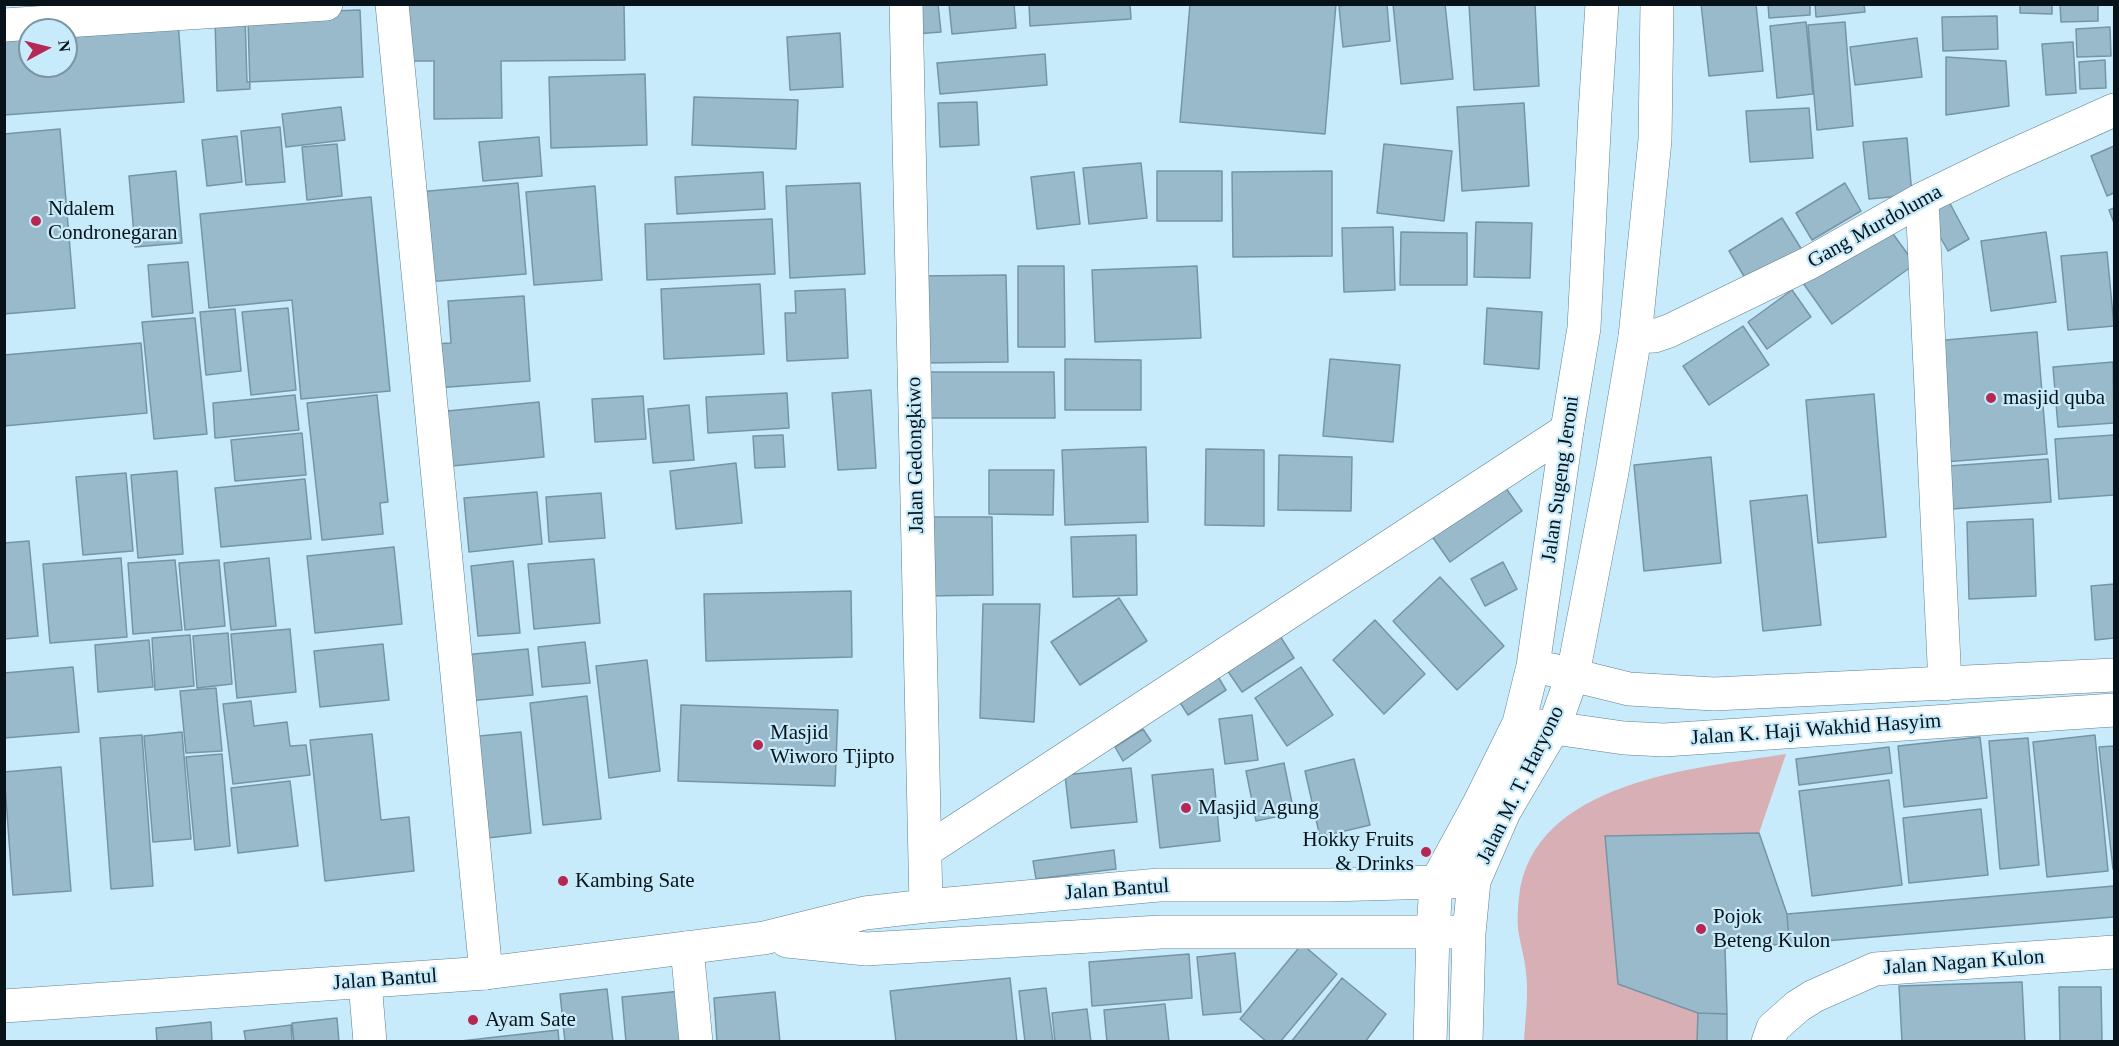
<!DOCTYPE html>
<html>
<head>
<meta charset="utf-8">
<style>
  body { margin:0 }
  #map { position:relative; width:2119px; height:1046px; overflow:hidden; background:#c8ebfc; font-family:Georgia,serif }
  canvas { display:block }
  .frame { position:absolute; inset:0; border:6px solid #071319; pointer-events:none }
  .north { position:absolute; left:18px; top:18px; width:60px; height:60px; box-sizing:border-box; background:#c8ebfc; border:2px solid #7b95a1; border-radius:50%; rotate:83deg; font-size:16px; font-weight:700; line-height:24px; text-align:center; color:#071319 }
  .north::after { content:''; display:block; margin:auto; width:21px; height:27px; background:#b72753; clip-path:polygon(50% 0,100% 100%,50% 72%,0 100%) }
</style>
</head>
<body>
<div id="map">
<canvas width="2119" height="1046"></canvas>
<div class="frame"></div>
<div class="north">N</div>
</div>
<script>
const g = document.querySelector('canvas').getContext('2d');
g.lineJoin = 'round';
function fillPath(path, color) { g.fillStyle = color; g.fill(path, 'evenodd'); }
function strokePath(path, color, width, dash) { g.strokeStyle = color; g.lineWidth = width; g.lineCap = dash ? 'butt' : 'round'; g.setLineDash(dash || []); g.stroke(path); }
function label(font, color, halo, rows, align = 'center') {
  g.font = font + ' Georgia,serif'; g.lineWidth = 4.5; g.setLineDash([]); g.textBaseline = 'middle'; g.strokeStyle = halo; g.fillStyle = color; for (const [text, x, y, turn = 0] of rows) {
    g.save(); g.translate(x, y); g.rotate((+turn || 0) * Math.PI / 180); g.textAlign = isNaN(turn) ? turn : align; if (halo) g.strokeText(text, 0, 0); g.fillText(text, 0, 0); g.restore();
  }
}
fillPath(new Path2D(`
  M1786 754 1759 833 1605 836 1618 984 1698 1013 1697 1041 1524 1042C1525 1020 1529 995 1526 973 1525 958 1520 944 1518 929 1517 919 1518 907 1519 897 1532 781 1696 768 1786 754Z`), '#d8afb5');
const building = new Path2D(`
  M403 4H624L625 60 501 61 502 118 434 119V61H404Z
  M914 4H938L941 32 916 34Z
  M949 4H1014L1016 28 952 34Z
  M1029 4H1130L1131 19 1030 26Z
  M1190 4H1336L1325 134 1180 122Z
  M1356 4H1387L1390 41 1343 47 1339 6Z
  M1393 4H1445L1453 79 1401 84Z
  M1469 4H1535L1539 86 1474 90Z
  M1701 4H1756L1763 71 1709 76Z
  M1768 4H1810V15L1769 18Z
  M1815 4H1864L1865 12 1816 17Z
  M2020 4H2052V14L2020 13Z
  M2060 4H2098V21L2061 22Z
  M360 10 363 77 247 82 245 14Z
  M1997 16 1998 49 1943 51 1942 17Z
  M215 20H248L250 89 217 91Z
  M178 21 184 102 4 115V33L30 31V66H66V30Z
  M1806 22 1813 94 1777 98 1770 26Z
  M1845 22 1853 126 1817 130 1808 25Z
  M2110 27 2111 56 2077 57 2076 29Z
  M840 33 843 87 790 90 787 37Z
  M1917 38 1922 77 1855 85 1850 47Z
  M2073 42 2076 93 2046 95 2042 44Z
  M1045 54 1047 85 940 94 937 63Z
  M1946 57 2006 61 2009 106 1946 115Z
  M2105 60 2106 88 2080 89 2079 62Z
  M645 74 647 145 551 148 549 77Z
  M694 97 798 100 796 149 692 145Z
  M977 102 979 145 940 147 938 103Z
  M1524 103 1529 186 1462 191 1457 107Z
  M341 107 345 140 286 147 282 114Z
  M1809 108 1813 158 1750 162 1746 111Z
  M280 127 285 182 246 185 241 131Z
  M60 129 75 308 4 314V134Z
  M237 136 242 182 207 186 202 140Z
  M539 137 542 176 483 181 479 142Z
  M1907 138 1912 195 1869 199 1863 142Z
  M337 144 342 196 307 200 302 147Z
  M1384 144 1452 151 1444 221 1377 213Z
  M2114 146V193L2107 196 2091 156Z
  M1141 163 1147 218 1089 224 1083 168Z
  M176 171 182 243 135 247 129 176Z
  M1157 171H1222V221H1157Z
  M1332 171V256L1233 257 1232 172Z
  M763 172 765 209 677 214 675 177Z
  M1074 172 1080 224 1037 229 1031 177Z
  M518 183 526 274 426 282 418 192Z
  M860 183 865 274 790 278 786 186Z
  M1845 183 1861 211 1812 240 1796 213Z
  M595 186 602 280 534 285 526 192Z
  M371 197 390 391 301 399 292 300 209 308 200 214Z
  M1947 198 1969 239 1948 251 1925 210Z
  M2114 208V223L2109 210Z
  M1782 218 1802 250 1748 283 1729 251Z
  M772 219 775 274 647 280 645 224Z
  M1476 222 1532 223 1530 278 1474 277Z
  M1885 223 1915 264 1832 324 1803 283Z
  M1393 227 1395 290 1344 292 1342 228Z
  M1401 232 1467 233V285H1400Z
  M2046 232 2056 302 1991 311 1981 241Z
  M2107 252 2114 326 2068 330 2061 256Z
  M188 262 193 313 152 317 148 265Z
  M1018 266H1064L1065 347H1018Z
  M1197 266 1201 338 1095 342 1092 270Z
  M1006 275 1008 362 921 363 920 276Z
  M760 284 764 354 664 359 661 289Z
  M845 289 848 358 787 361 785 313H796L795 291Z
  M1792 290 1811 317 1767 349 1748 322Z
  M524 296 530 381 436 388 433 344 451 343 448 301Z
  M288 308 296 390 251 395 242 312Z
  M1487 308 1542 312 1539 369 1484 364Z
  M235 309 241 371 206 375 200 312Z
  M195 318 207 434 154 439 142 322Z
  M1743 326 1769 365 1709 405 1683 366Z
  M2037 332 2047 454 1944 462 1934 341Z
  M141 343 147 413 4 426V355Z
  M1065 359 1141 360V410H1065Z
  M1330 359 1400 365 1393 442 1323 436Z
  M2113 362 2114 423 2058 427 2053 367Z
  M928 372H1054L1055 418H928Z
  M871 390 876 468 838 470 832 393Z
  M787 393 789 428 708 433 706 397Z
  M1874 394 1886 537 1818 543 1806 400Z
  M295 395 299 430 215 438 213 403Z
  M377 395 388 502 380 503 383 534 322 540 307 403Z
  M643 396 646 439 595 442 592 399Z
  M539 402 544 457 442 467 437 412Z
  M689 405 694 460 653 463 648 409Z
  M302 433 306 475 235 481 231 440Z
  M783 435 785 467 755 468 753 436Z
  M2114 435V495L2059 499 2055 439Z
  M1146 447 1148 522 1065 525 1062 450Z
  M1206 449 1264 450V526L1205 525Z
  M1279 455 1352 457 1351 511 1278 510Z
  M1711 457 1721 563 1644 571 1634 465Z
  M2048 459 2051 502 1951 509 1948 466Z
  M736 463 742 523 676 529 670 471Z
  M989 470H1054L1053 515 989 514Z
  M177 471 183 554 138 558 131 475Z
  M126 473 133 551 83 555 76 477Z
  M305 479 311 539 221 547 215 488Z
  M1503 484 1522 511 1450 562 1431 535Z
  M537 492 542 544 469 552 464 498Z
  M601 493 605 538 549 542 546 497Z
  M1807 495 1821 625 1763 631 1750 501Z
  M924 517H992L993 595 925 596Z
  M2033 519 2036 596 1969 599 1967 522Z
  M1136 535 1137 595 1073 597 1071 537Z
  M29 541 38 636 4 639V543Z
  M394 547 402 624 315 633 307 556Z
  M121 558 127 637 50 643 43 564Z
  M269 558 276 626 231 630 224 563Z
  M594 559 600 623 534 629 528 564Z
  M175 560 182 630 133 634 128 563Z
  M219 560 225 626 185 630 179 563Z
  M513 561 520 633 478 636 471 566Z
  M1503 562 1517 589 1485 606 1471 579Z
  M1440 577 1504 646 1457 690 1393 621Z
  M2114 584V638L2095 640 2091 586Z
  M851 591 852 657 706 661 704 594Z
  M1119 598 1147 641 1080 685 1051 642Z
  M983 604H1040L1034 722 980 718Z
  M1375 620 1425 674 1384 714 1333 660Z
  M290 629 296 692 237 698 231 634Z
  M228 633 232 684 197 688 193 636Z
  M190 635 194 686 155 690 152 638Z
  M1280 636 1294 658 1242 692 1227 670Z
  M149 640 153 687 98 692 95 645Z
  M585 642 590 683 542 687 538 647Z
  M383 644 389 700 320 707 314 651Z
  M528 649 533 695 468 701 463 655Z
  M647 660 660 771 609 778 596 666Z
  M73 667 79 732 4 738V673Z
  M1301 667 1333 715 1287 746 1255 698Z
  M1217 675 1226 690 1188 715 1179 701Z
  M216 688 222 751 186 753 180 691Z
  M587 696 601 819 543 825 530 703Z
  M251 701 254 726 287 722 290 746 306 745 310 775 233 784 223 704Z
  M681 705 838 710 835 786 678 781Z
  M1252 715 1258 760 1225 764 1219 719Z
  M1143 729 1151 741 1123 761 1115 747Z
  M182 732 191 839 153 842 144 736Z
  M521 732 531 833 479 839 469 737Z
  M372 734 381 820 409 817 414 871 325 881 310 740Z
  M142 735 153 886 111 889 100 738Z
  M2095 735 2108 871 2047 877 2033 742Z
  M1980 737 1987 798 1904 807 1898 746Z
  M2028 738 2039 865 2000 869 1989 741Z
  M2114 746V869H2113L2099 747Z
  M1889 747 1892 773 1799 785 1796 759Z
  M222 754 230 846 195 850 186 757Z
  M1354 759 1370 825 1320 837 1305 771Z
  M1284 763 1294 813 1256 821 1246 771Z
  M61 767 71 891 13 895 4 772Z
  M1131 768 1137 822 1071 828 1065 775Z
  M1213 769 1220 841 1160 848 1152 775Z
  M1889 780 1902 885 1812 896 1799 791Z
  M290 781 298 846 238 853 231 788Z
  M1981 809 1988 875 1909 883 1903 818Z
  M1759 833 1787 914 1789 944 1725 948 1727 1014 1698 1013 1618 984 1605 836Z
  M1114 850 1116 869 1036 879 1033 861Z
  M2114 886V917L1789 944 1787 914Z
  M1302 944 1337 974 1280 1042H1267L1240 1019Z
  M1235 953 1241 1012 1203 1015 1197 957Z
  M1189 954 1192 998 1092 1006 1089 962Z
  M1010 978 1017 1042H896L890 991Z
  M1342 978 1386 1014 1365 1042H1291Z
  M2022 982 2025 1042H1902L1899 986Z
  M2059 987H2101L2102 1042H2060Z
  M1046 988 1053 1042H1025L1019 991Z
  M607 989 613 1042H565L560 994Z
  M681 991 686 1042H626L622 997Z
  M775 992 780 1042H717L714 998Z
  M1165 1004 1169 1042H1107L1104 1010Z
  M1087 1009 1091 1042H1055L1052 1013Z
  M1698 1013 1727 1014V1042H1697Z
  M337 1018 339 1042H294L292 1023Z
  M211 1022 212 1042H157L156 1028Z
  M291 1025 292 1042H246L244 1031Z
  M558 1030 559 1042H452Z`);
fillPath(building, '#99baca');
strokePath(building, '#7595a5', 1.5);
const minor = new Path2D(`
  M392 4 486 973
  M906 4 926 906
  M4 25 326 4
  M1922 199 1945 684
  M1635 337 1654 336 1669 331 1809 263 1922 199 1998 162 2114 110
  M925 851 1567 430
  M687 948 696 1042
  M365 982 370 1042
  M1768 1042 1773 1028 1798 1006 1814 996 1875 969 2114 952`);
const major = new Path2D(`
  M1552 670 1629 689 1714 694 2114 675
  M1533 725 1624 738 1664 740 2114 710
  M787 941 866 949 1161 932H1455
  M4 1006 486 973 764 938 865 913 926 906 1159 885H1329L1474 881
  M1430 1042 1433 932 1436 883 1479 804 1519 723 1533 666 1567 430 1584 328 1595 113 1602 4
  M1466 1042 1469 933 1474 881 1504 812 1554 727 1573 674 1612 472 1635 337 1655 140 1657 4`);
strokePath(minor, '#60808f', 34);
strokePath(major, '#60808f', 34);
strokePath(minor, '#fff', 33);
strokePath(major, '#fff', 33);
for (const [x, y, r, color] of [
  [36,221,6,"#b72753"],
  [1991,398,6,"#b72753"],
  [758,745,6,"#b72753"],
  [1186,808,6,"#b72753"],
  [1426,852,6,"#b72753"],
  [563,881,6,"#b72753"],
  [1701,929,6,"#b72753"],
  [473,1020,6,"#b72753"]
]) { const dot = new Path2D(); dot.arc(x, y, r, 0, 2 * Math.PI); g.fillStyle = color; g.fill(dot); strokePath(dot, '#c8ebfc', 2); }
label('21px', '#071319', '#c8ebfc', [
  ["Ndalem",48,209],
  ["Condronegaran",48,233],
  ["masjid quba",2003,398],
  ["Masjid",770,733],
  ["Wiworo Tjipto",770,757],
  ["Masjid Agung",1198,808],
  ["Hokky Fruits",1414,840,"right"],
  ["& Drinks",1414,864,"right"],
  ["Kambing Sate",575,881],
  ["Pojok",1713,917],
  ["Beteng Kulon",1713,941],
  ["Ayam Sate",485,1020]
], 'left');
label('21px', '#071319', '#c8ebfc', [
  ["Gang Murdoluma",1875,227,-29],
  ["Jalan Gedongkiwo",916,455,-91],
  ["Jalan Sugeng Jeroni",1561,479,-82],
  ["Jalan K. Haji Wakhid Hasyim",1816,730,-4],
  ["Jalan M. T. Haryono",1521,785,-64],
  ["Jalan Bantul",1117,890,-4],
  ["Jalan Nagan Kulon",1964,963,-4],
  ["Jalan Bantul",385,980,-4]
]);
</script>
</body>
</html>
